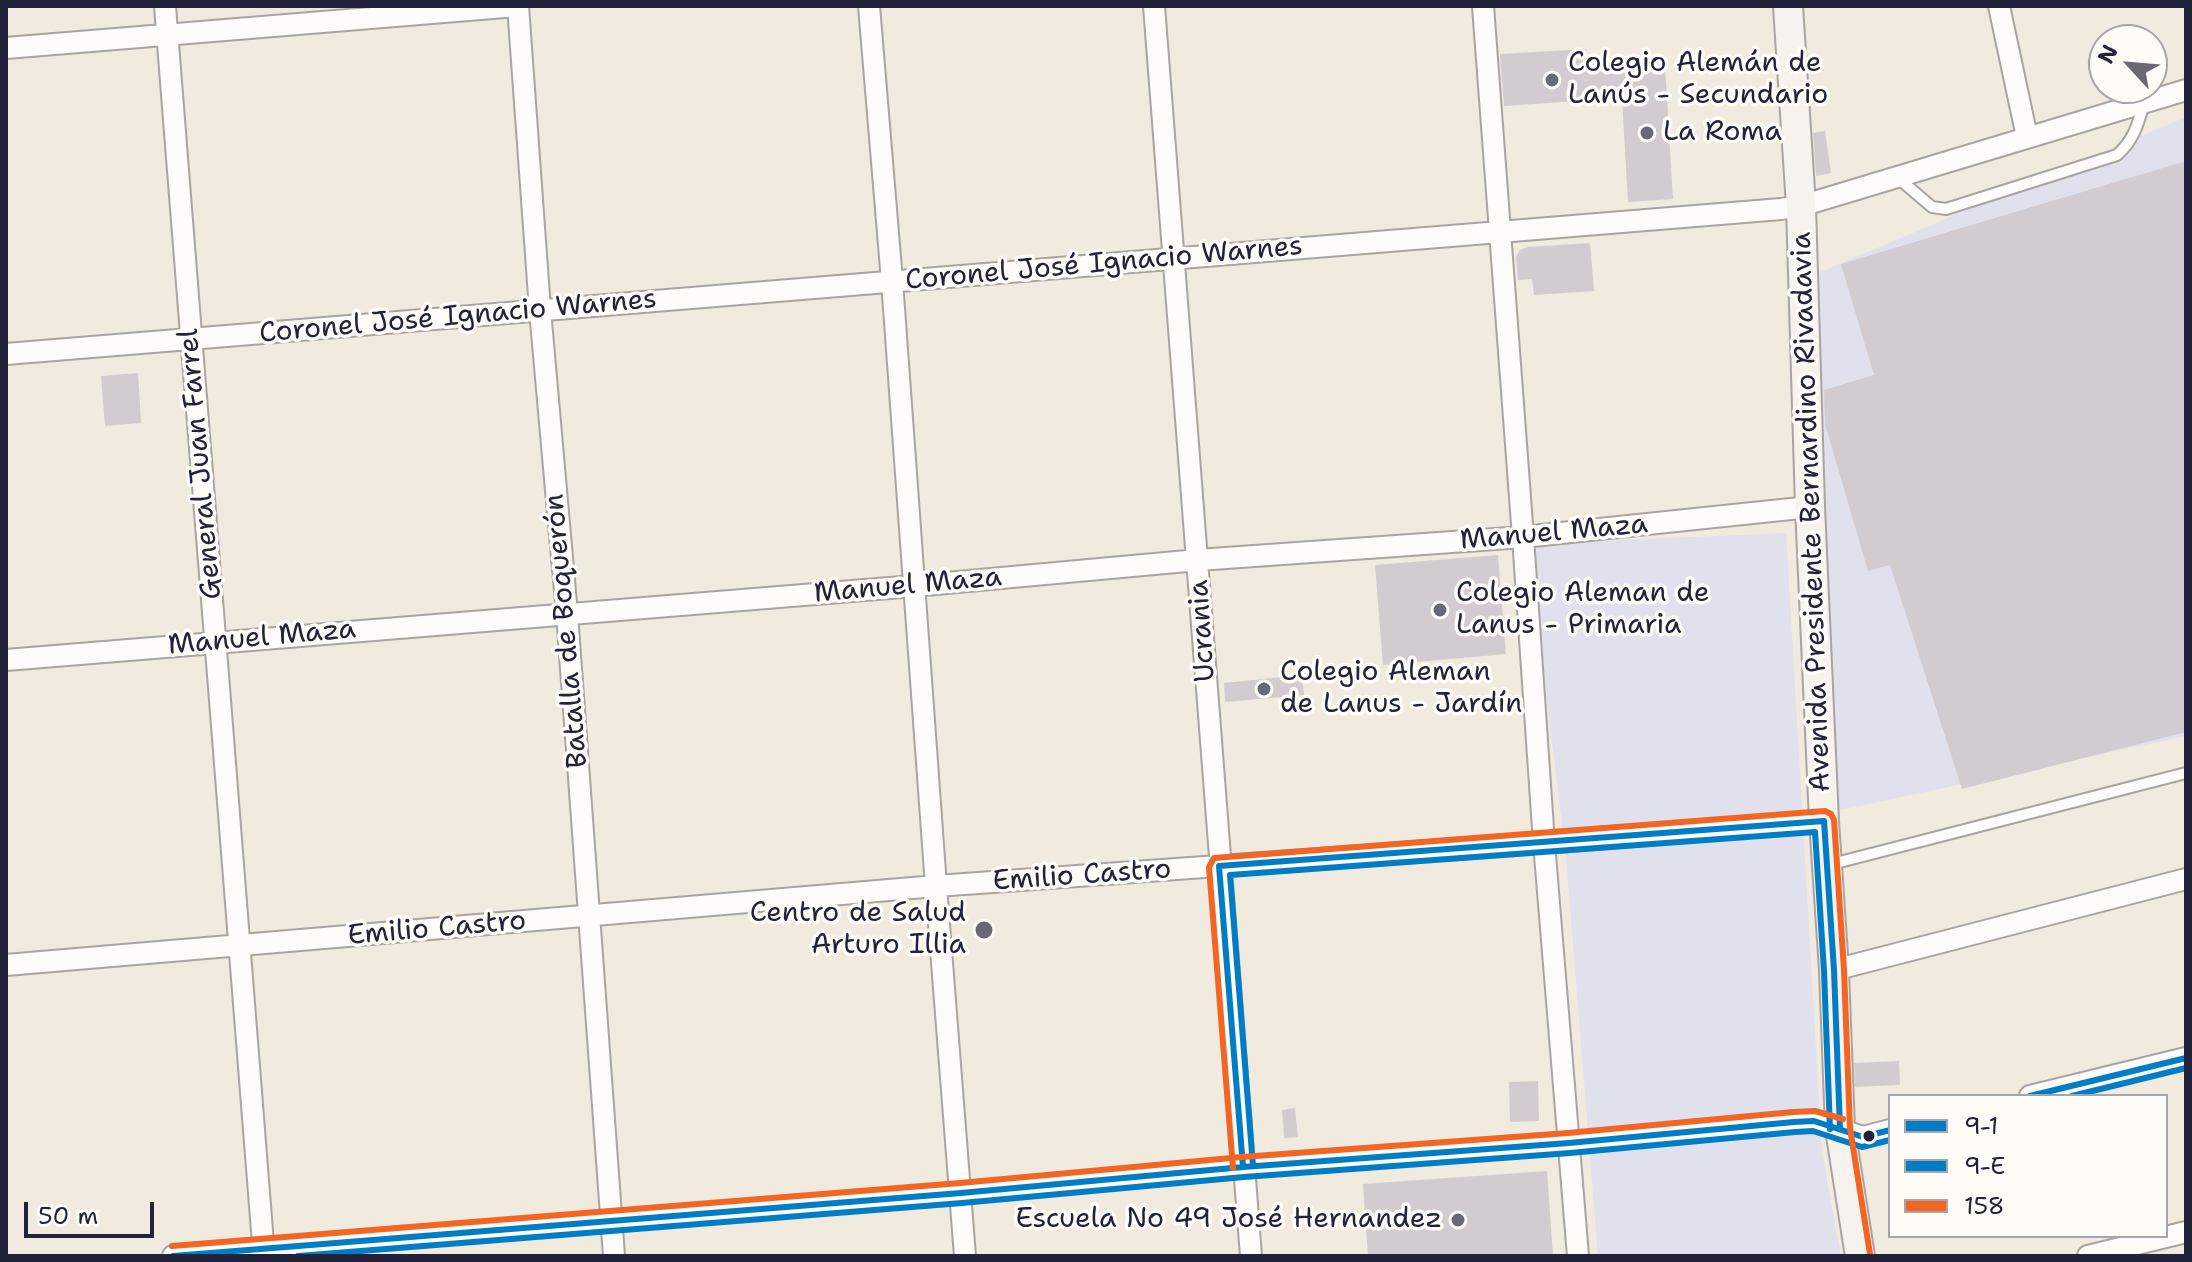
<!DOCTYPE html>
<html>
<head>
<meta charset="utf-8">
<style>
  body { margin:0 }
  #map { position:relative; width:2192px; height:1262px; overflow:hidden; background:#f0eadf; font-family:"Shantell Sans",sans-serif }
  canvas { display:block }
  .frame { position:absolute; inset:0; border:8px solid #22223b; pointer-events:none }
  .legend { position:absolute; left:1888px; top:1094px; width:280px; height:144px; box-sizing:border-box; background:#fdfcf7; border:2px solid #a5a5ac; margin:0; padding:10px 14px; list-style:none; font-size:24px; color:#22223b }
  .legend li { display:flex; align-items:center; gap:16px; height:40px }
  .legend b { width:40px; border:2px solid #a5a5ac }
  .north { position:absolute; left:2088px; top:24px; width:80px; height:80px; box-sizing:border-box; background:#fdfcf7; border:2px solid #a5a5ac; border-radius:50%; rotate:296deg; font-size:22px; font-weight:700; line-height:32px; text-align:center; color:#22223b }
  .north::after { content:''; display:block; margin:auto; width:28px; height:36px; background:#6a6874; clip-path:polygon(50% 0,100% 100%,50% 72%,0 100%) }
  .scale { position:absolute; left:24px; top:1202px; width:130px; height:36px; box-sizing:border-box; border:4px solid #22223b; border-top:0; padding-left:10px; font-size:24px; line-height:28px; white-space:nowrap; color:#22223b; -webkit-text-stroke:6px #fdfcf7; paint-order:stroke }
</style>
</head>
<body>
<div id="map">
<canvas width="2192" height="1262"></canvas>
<div class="frame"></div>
<ul class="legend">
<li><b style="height:10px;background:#007dc5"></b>9-1</li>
<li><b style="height:10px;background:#007dc5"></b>9-E</li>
<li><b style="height:10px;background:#f26522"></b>158</li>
</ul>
<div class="north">N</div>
<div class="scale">50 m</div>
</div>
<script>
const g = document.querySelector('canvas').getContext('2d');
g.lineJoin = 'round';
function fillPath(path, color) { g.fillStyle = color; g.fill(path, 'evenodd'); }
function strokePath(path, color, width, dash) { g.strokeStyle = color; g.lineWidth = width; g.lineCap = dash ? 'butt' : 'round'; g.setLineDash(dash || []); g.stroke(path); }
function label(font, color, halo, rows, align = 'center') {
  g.font = font + ' "Shantell Sans",sans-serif'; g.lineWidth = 7; g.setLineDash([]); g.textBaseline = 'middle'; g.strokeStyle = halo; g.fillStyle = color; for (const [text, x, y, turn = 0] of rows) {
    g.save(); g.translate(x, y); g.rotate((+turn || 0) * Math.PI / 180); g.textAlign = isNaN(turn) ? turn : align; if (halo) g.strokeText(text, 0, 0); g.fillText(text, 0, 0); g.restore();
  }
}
fillPath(new Path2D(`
  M2186 117V736L1836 811 1816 274Z
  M1786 533 1822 1152 1841 1256H1598L1566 857 1528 544Z`), '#e1e0ed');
fillPath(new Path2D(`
  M1586 49 1587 61 1602 60 1603 69 1665 65 1673 199 1628 202 1622 98 1504 106 1500 54Z
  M1825 131 1831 173 1816 176 1813 133Z
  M2186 161V732L1962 789 1890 565 1868 571 1825 424 1824 390 1874 375 1841 264Z
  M1590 243 1594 291 1534 295 1532 279 1518 280 1516 257 1520 250 1528 247Z
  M138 373 141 423 105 426 101 376Z
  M1498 555 1506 654 1383 665 1375 565Z
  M1302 675 1304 695 1225 702 1224 683Z
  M1899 1061 1900 1085 1855 1087 1854 1063Z
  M1538 1081 1539 1121 1510 1122 1509 1082Z
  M1295 1108 1298 1137 1284 1138 1282 1110Z
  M1547 1171 1553 1256H1368L1363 1184Z`), '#d2ccd0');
const lane = new Path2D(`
  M1898 178 1932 207 1946 209 2117 155C2134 140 2138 124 2144 103
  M1828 865 2186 773`);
const street = new Path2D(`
  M165 6 264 1256
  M518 6 540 310 567 614 614 1256
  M869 6 892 281 936 886 965 1256
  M1154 6 1251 1256
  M1483 6 1523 537 1544 843 1578 1256
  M1999 6 2027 137
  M6 48 517 6
  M6 354 1781 209 1801 206 2186 90
  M6 660 914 586 1198 560 1523 537 1810 507
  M6 965 936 886 1544 843 1824 821
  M1834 970 2186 879
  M2030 1096 2186 1058
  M173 1256 961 1193 1243 1167 1569 1143 1794 1122 1814 1121 1863 1137 1890 1130
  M2088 1256 2186 1232`);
const secondary = new Path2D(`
  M1788 6 1801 206 1810 507 1824 821 1834 970 1840 1129 1860 1256`);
strokePath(lane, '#a8a4a1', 14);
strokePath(street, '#a8a4a1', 24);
strokePath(secondary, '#a8a4a1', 32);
strokePath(lane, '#fdfcfa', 10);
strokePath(street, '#fdfcfa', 20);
strokePath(secondary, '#f6f2ed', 28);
strokePath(new Path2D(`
  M2030 1096 2186 1058
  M1243 1167 1219 866 1824 821 1834 970 1840 1129
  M173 1256 961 1193 1243 1167 1569 1143 1794 1122 1814 1121 1863 1137 1890 1130`), '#007dc5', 6);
strokePath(new Path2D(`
  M2072 1096 2186 1068
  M1253 1166 1230 875 1815 832 1824 971 1830 1129
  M298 1256 962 1203 1244 1177 1570 1153 1795 1132 1813 1131 1862 1147 1890 1140`), '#007dc5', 6);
strokePath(new Path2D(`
  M1233 1168 1209 867 1214 858 1825 811 1831 814 1834 820 1844 970 1850 1128 1870 1254
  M172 1246 960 1183 1242 1157 1568 1133 1793 1112 1815 1111 1843 1119`), '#f26522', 6);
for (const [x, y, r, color] of [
  [1552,80,8,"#6a6874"],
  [1647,133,8,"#6a6874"],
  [1440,610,8,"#6a6874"],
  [1264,689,8,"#6a6874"],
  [984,930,10,"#6a6874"],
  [1869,1136,7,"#22223b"],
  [1458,1220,8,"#6a6874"]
]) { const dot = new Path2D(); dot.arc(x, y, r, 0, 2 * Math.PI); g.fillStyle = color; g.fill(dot); strokePath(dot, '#fdfcf7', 3); }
label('28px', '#22223b', '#fdfcf7', [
  ["Colegio Alemán de",1568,64],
  ["Lanús - Secundario",1568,96],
  ["La Roma",1663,133],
  ["Colegio Aleman de",1456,594],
  ["Lanus - Primaria",1456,626],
  ["Colegio Aleman",1280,673],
  ["de Lanus - Jardín",1280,705],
  ["Centro de Salud",966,914,"right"],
  ["Arturo Illia",966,946,"right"],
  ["Escuela No 49 José Hernandez",1442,1220,"right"]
], 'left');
label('28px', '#22223b', '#fdfcf7', [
  ["Coronel José Ignacio Warnes",1104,264,-5],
  ["Coronel José Ignacio Warnes",458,317,-5],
  ["General Juan Farrel",201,464,-95],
  ["Avenida Presidente Bernardino Rivadavia",1812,512,-92],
  ["Manuel Maza",1554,533,-5],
  ["Manuel Maza",908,586,-5],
  ["Batalla de Boquerón",567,631,-95],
  ["Ucrania",1203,631,-94],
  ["Manuel Maza",262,638,-5],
  ["Emilio Castro",1082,876,-4],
  ["Emilio Castro",437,929,-5]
]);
</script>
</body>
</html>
